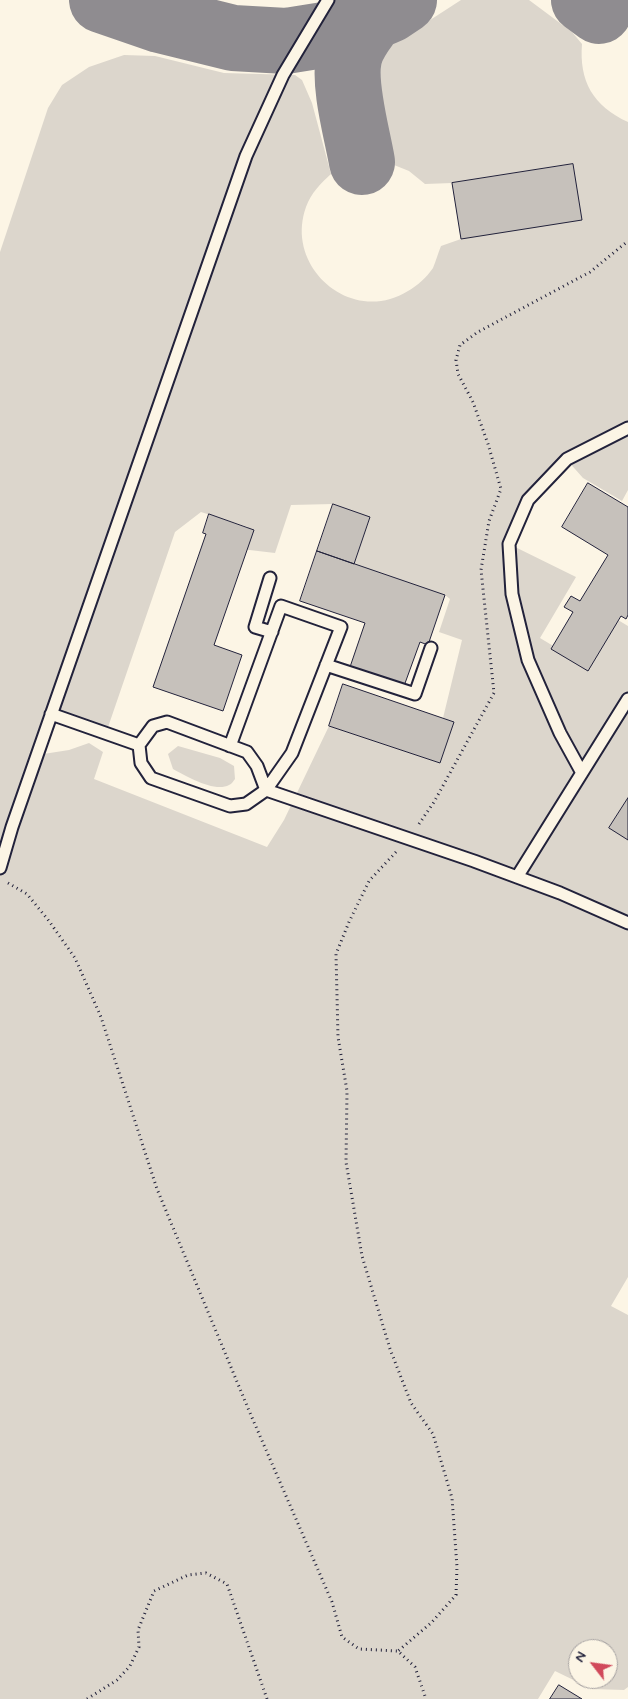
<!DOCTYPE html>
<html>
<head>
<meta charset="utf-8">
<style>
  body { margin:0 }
  #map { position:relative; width:628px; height:1699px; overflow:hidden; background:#fcf5e5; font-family:Mynerve,sans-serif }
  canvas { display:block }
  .north { position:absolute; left:568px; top:1639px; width:50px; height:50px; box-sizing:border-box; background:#fcf5e5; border:1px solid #a5a1a1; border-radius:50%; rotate:300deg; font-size:14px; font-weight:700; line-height:20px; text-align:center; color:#22223b }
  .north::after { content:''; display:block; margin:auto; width:18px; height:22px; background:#d1495b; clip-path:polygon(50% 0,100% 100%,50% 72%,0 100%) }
</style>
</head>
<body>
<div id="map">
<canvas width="628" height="1699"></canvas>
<div class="north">N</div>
</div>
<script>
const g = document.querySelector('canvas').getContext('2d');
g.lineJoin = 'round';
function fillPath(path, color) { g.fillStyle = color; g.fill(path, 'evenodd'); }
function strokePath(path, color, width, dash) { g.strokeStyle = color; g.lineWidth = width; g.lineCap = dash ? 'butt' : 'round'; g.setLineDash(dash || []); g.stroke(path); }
fillPath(new Path2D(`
  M461 0H529L572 32 582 44C579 81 593 106 628 122V490L622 501 583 478 567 460 528 500 509 544 576 577 540 638 585 665 613 617 628 626V1277L611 1306 628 1315V1687L624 1690 592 1689 555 1671 538 1699H0V252L48 108 62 85 89 67 124 55 155 56 224 73 295 75 302 80 312 103 331 174C321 183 311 193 306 207 284 268 352 326 408 291 417 286 427 277 433 268 436 261 438 253 441 246L461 239 452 183 425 184 409 171 389 163 376 84C375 67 375 62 387 48ZM333 504 370 518 354 564 445 595 450 599 439 632 462 640 443 718 454 722 440 763 329 726 284 820 267 847 94 779 103 752 89 743 69 750 37 755 51 714 106 733 175 532 201 512 248 527 241 549 275 553 291 505ZM578 1649H608V1679H578Z
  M178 746 220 758 234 766 235 779C233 781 232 784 229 785 215 793 186 776 173 769L168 754Z`), '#dcd6cc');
strokePath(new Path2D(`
  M102 0 160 20 233 38 286 41 336 33 389 10 404 0
  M584 0 599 11
  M362 162C357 133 343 85 349 58 352 42 363 30 372 17`), '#8f8c90', 66);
const building = new Path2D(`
  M573 164 582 220 461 239 452 183Z
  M588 483 628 507V615L626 619 621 616 588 671 551 649 573 612 564 607 571 596 580 601 608 555 562 527Z
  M333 504 370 517 354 564 317 551Z
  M209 514 254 530 214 645 242 655 223 711 153 687 206 534 203 533Z
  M317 551 445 595 428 645 420 642 404 686 350 667 365 623 300 601Z
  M343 684 454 722 440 763 329 726Z
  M628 798V840L609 828Z
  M559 1685 582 1699H550Z`);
fillPath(building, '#c6c1bb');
strokePath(building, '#22223b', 1);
const service = new Path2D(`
  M270 578 255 627 272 632
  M326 665 415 694 431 648
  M51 714 139 745 141 763 151 778 230 806 246 804 266 790 474 861 560 893 628 923
  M139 745 153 726 167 722 247 752 257 766 266 790
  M230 746 281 606 341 627 292 753 266 790
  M582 773 560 733 528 660 512 594 509 544 528 500 567 459 628 428
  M0 868 12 827 246 156 283 75 328 0
  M517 877 628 699`);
strokePath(service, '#22223b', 15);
strokePath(new Path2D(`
  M419 824 434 802 494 693 481 570 489 521 501 489 488 444 473 402 458 374 456 360 460 345 478 332 590 272 628 241
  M396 852 369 881 349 922 336 954 338 1037 347 1091 346 1162 362 1256 390 1349 411 1403 433 1434 452 1498 457 1567 456 1595 431 1623 398 1651
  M8 883 27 894 49 921 75 958 101 1017 157 1189 250 1413 332 1602 342 1637 359 1649 398 1651 415 1667 426 1699
  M87 1699 117 1680 130 1666 139 1647 138 1630 154 1591 188 1575 206 1573 227 1584 267 1699`), '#22223b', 3, [1, 4]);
strokePath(service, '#fcf5e5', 11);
</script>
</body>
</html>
